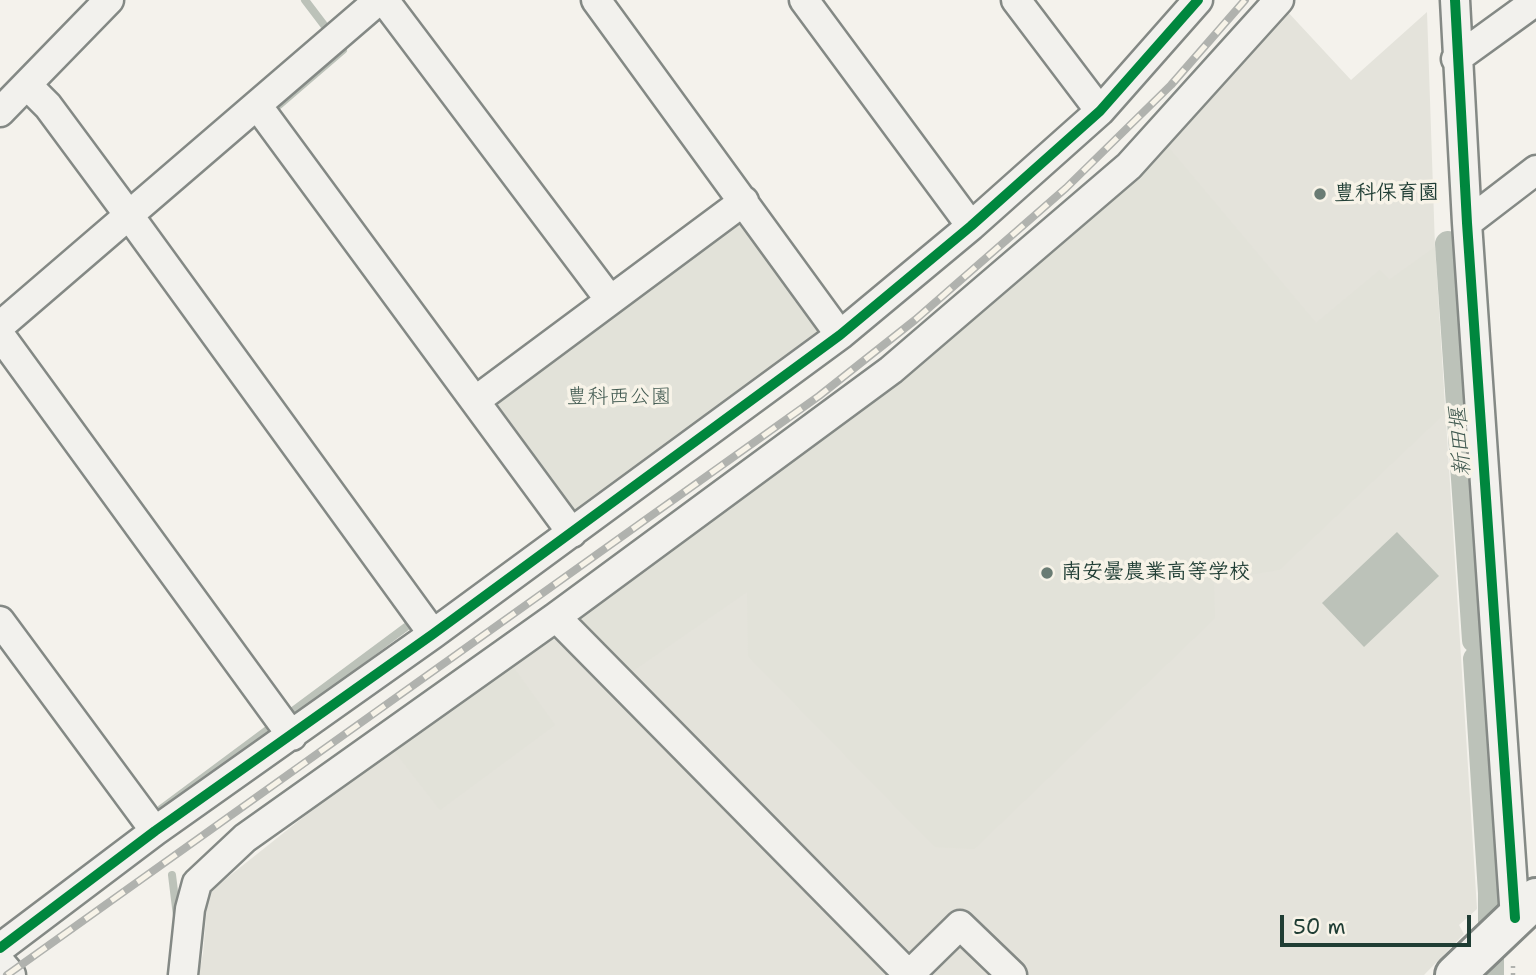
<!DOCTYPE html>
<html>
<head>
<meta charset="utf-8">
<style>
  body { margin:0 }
  #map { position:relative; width:1536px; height:975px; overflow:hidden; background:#f4f2ec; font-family:"Shantell Sans",sans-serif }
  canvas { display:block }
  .scale { position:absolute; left:1280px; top:915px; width:191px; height:32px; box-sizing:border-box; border:4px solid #1f3d34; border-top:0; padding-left:9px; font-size:21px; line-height:24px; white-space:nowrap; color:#1f3d34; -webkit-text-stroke:5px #f7f3e8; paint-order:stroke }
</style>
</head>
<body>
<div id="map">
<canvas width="1536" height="975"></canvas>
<div class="scale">50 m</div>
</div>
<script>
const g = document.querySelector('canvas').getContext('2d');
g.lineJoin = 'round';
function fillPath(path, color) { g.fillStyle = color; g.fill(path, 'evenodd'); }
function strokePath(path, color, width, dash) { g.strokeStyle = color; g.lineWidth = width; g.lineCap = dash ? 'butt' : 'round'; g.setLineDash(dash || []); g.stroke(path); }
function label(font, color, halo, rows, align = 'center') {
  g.font = font + ' "Shantell Sans","Klee One",sans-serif'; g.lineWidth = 7; g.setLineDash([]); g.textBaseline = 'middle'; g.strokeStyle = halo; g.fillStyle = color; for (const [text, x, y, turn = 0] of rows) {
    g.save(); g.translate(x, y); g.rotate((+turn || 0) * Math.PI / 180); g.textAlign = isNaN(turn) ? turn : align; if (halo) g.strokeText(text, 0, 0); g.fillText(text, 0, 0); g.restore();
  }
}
fillPath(new Path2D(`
  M1286 10 1351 80 1427 12 1435 247 1477 909 1459 925 1464 934 1424 975H198L203 954 208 893 384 753 700 527Z`), '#e4e3db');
fillPath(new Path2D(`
  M1163 141 1316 323 1380 270 1389 280 1435 247 1445 413 1279 570 1214 581 1215 618 974 849 935 847 748 656 747 592 630 673 577 618Z
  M742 219 825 330 576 516 493 405Z
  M511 664 555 725 440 810 392 748Z`), '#e2e2d9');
fillPath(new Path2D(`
  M1397 532 1439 576 1364 647 1322 603Z`), '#bcc2b9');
strokePath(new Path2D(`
  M279 105 343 50 305 0
  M162 811 161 809 410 624 406 618
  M172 875 177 916`), '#bcc2b9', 8);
strokePath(new Path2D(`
  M1448 244 1475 640
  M1476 659 1491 893V975`), '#bcc2b9', 26);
const minor = new Path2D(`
  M384 0 610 300
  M596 0 840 335
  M804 0 971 226
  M1016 0 1100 111
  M1455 0 1467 223 1515 918
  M1456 59 1536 1
  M27 85 48 106 128 214 433 634
  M257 105 572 533
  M0 112 109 0
  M1467 223 1536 170
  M0 326 379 0
  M0 335 292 736
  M475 401 744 201
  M556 617 909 975 960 925 1012 975
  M0 621 155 831
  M0 948 155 831 433 634 840 335 971 226 1100 111 1198 0
  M0 962 11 975
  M183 975 190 909 197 883 245 838 556 617 891 370 1129 166 1279 0`);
const highway = new Path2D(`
  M1455 975 1536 898`);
strokePath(minor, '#848985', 33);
strokePath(highway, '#848985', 44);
strokePath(new Path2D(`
  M1513 975V964`), '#b0b2ae', 4.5, [2, 5]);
strokePath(minor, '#f2f1ed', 28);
strokePath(highway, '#f2f1ed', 38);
const rail = new Path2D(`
  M7 975 819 396 915 320 1066 188 1171 85 1245 0`);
strokePath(rail, '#b0b2ae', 8);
strokePath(rail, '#f7f3e8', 5, [16]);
strokePath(new Path2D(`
  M1455 0 1467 223 1515 918
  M0 948 155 831 433 634 840 335 971 226 1100 111 1198 0`), '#00873e', 10);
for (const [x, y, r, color] of [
  [1320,194,7,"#6a7c74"],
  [1047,573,7,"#6a7c74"]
]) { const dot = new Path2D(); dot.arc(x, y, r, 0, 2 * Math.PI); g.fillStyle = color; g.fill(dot); strokePath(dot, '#f7f3e8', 2.5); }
label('bold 21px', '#1f3d34', '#f7f3e8', [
  ["豊科保育園",1334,194],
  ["南安曇農業高等学校",1061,573]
], 'left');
label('21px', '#435b52', '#f7f3e8', [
  ["豊科西公園",619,398]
]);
label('italic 23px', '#405950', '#f7f3e8', [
  ["新田堰",1461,442,-94]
]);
</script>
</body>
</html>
